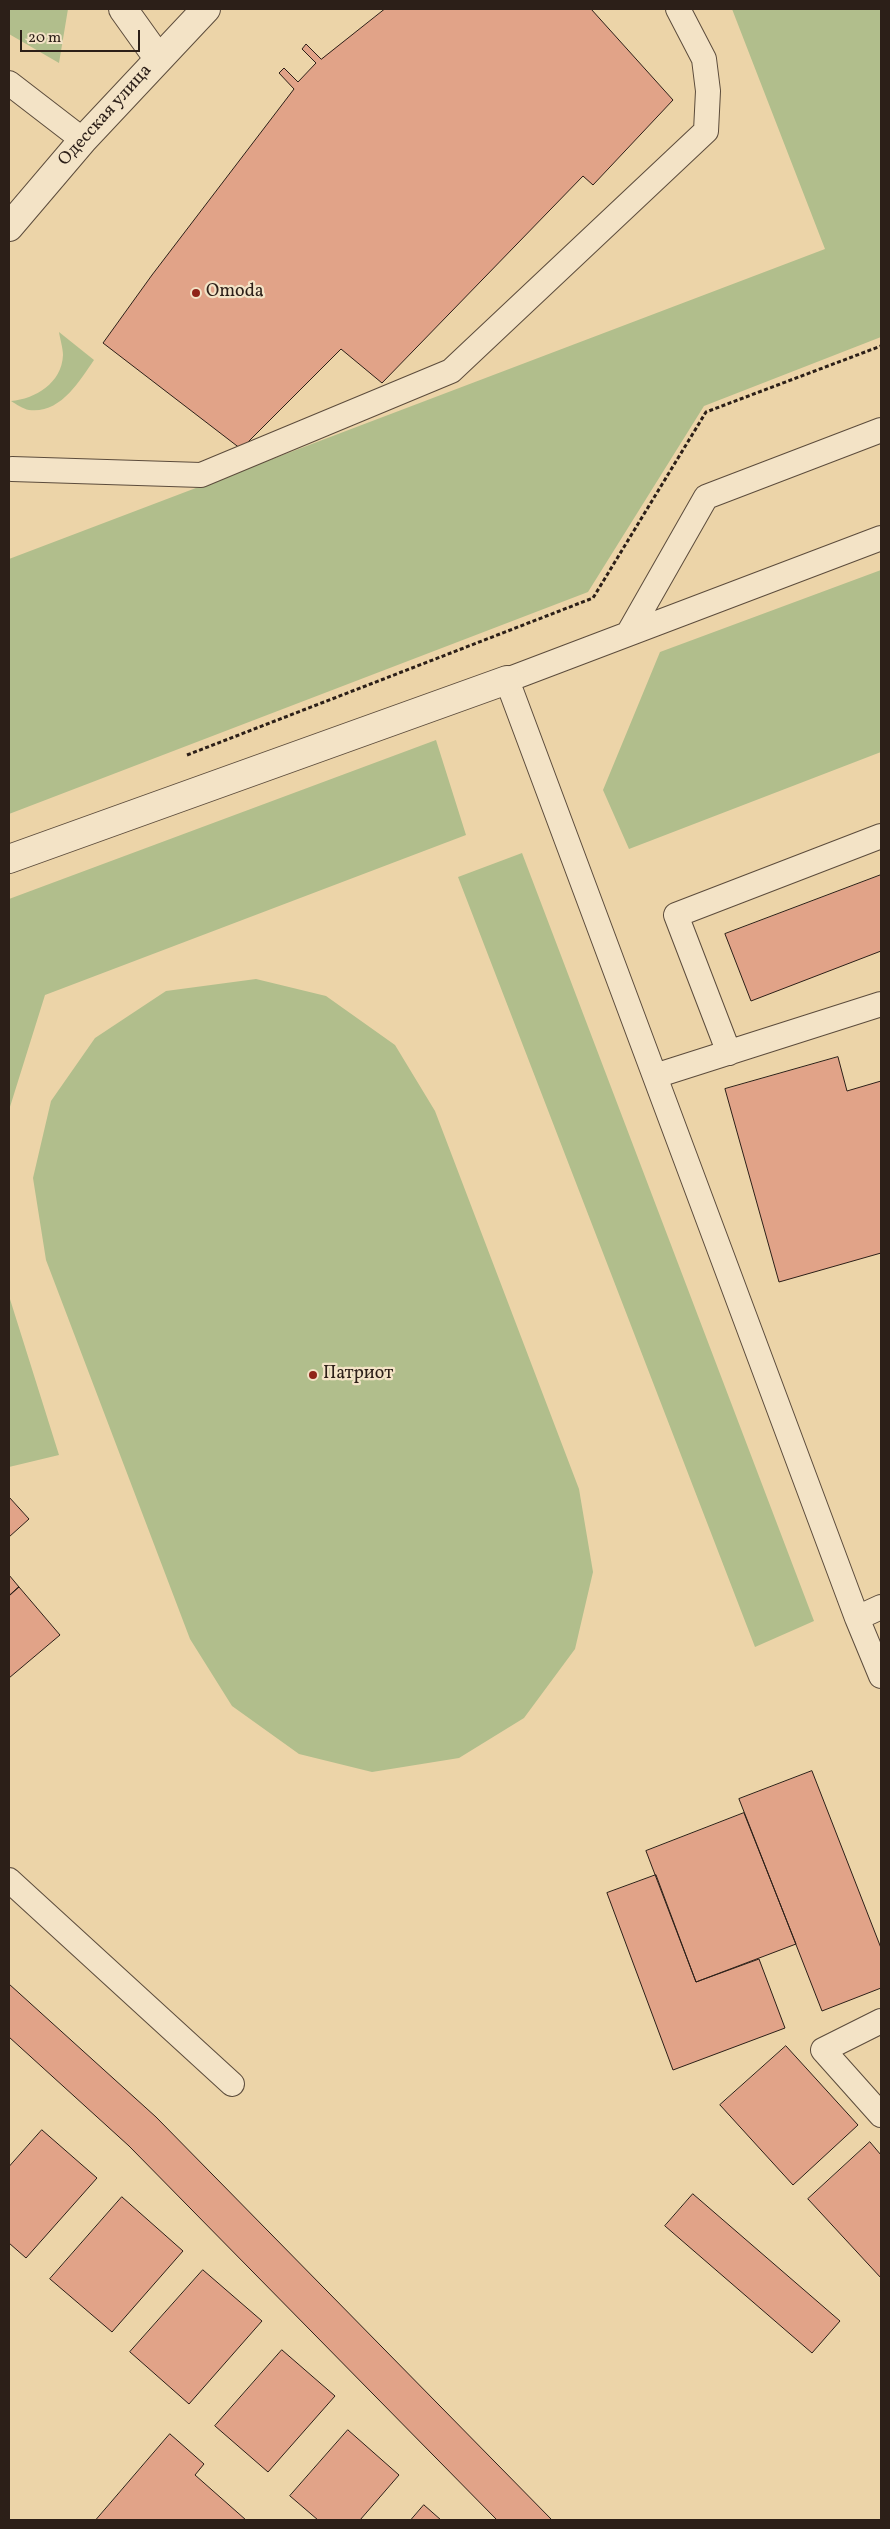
<!DOCTYPE html>
<html>
<head>
<meta charset="utf-8">
<style>
  body { margin:0 }
  #map { position:relative; width:890px; height:2529px; overflow:hidden; background:#ecd4a8; font-family:Vollkorn,serif }
  canvas { display:block }
  .frame { position:absolute; inset:0; border:10px solid #2c1f18; pointer-events:none }
  .scale { position:absolute; left:20px; top:30px; width:120px; height:22px; box-sizing:border-box; border:2px solid #2c1f18; border-top:0; padding-left:6px; font-size:15px; line-height:18px; white-space:nowrap; color:#2c1f18; -webkit-text-stroke:4px #f3e3c6; paint-order:stroke }
</style>
</head>
<body>
<div id="map">
<canvas width="890" height="2529"></canvas>
<div class="frame"></div>
<div class="scale">20 m</div>
</div>
<script>
const g = document.querySelector('canvas').getContext('2d');
g.lineJoin = 'round';
function fillPath(path, color) { g.fillStyle = color; g.fill(path, 'evenodd'); }
function strokePath(path, color, width, dash) { g.strokeStyle = color; g.lineWidth = width; g.lineCap = dash ? 'butt' : 'round'; g.setLineDash(dash || []); g.stroke(path); }
function label(font, color, halo, rows, align = 'center') {
  g.font = font + ' Vollkorn,serif'; g.lineWidth = 4.5; g.setLineDash([]); g.textBaseline = 'middle'; g.strokeStyle = halo; g.fillStyle = color; for (const [text, x, y, turn = 0] of rows) {
    g.save(); g.translate(x, y); g.rotate((+turn || 0) * Math.PI / 180); g.textAlign = isNaN(turn) ? turn : align; if (halo) g.strokeText(text, 0, 0); g.fillText(text, 0, 0); g.restore();
  }
}
fillPath(new Path2D(`
  M9 9H68L59 63 9 34Z
  M732 9H881V337L704 406 588 592 9 814V559L825 249Z
  M59 332 94 360C79 382 60 414 29 410 23 409 16 404 11 401 35 399 62 383 63 355 63 348 60 339 59 332Z
  M881 570V752L629 849 603 790 660 652Z
  M436 740 466 835 45 995 9 1110V899Z
  M522 853 814 1621 755 1647 458 877Z
  M256 979 326 996 395 1045 435 1111 579 1489 593 1572 575 1649 524 1718 459 1758 372 1772 299 1754 232 1706 190 1639 46 1260 33 1178 51 1101 95 1038 166 991Z
  M9 1296 59 1455 9 1467Z`), '#b1be8c');
const building = new Path2D(`
  M385 9H591L673 100 593 185 583 176 382 383 341 349 241 449 103 343 152 275 294 89 279 73 284 68 298 82 316 63 302 49 306 44 321 59Z
  M881 875V951L751 1001 725 934Z
  M838 1057 847 1091 881 1081V1253L779 1282 725 1089Z
  M9 1497 29 1519 9 1537Z
  M9 1575 19 1587 9 1596Z
  M19 1587 60 1635 9 1678V1596Z
  M812 1771 881 1948V1988L822 2011 739 1799Z
  M744 1813 796 1944 696 1982 646 1851Z
  M656 1875 696 1982 759 1959 785 2028 673 2070 607 1893Z
  M9 1984 156 2117 552 2520H497L129 2146 9 2037Z
  M786 2046 858 2125 793 2185 720 2105Z
  M42 2130 97 2178 26 2258 9 2243V2167Z
  M870 2142 881 2155V2278L808 2199Z
  M693 2194 840 2321 812 2353 665 2226Z
  M122 2197 183 2251 112 2332 50 2279Z
  M203 2270 262 2321 189 2404 130 2352Z
  M282 2350 335 2396 268 2472 215 2426Z
  M348 2430 399 2475 360 2520H318L290 2496Z
  M170 2434 204 2464 195 2475 246 2520H96Z
  M424 2505 441 2520H411Z`);
fillPath(building, '#e1a388');
strokePath(building, '#2c1f18', 1);
const service = new Path2D(`
  M9 83 83 140
  M12 469 201 475 451 371 706 131 708 91 704 59 678 9
  M881 538 507 680 857 1618 881 1676
  M628 634 706 497 881 430
  M729 1053 676 915 881 836
  M655 1076 881 1004
  M857 1618 881 1607
  M9 1880 232 2084
  M881 2021 823 2050 881 2115`);
const minor = new Path2D(`
  M123 9 158 58
  M9 859 507 680`);
const tertiary = new Path2D(`
  M9 227 83 140 206 9`);
strokePath(service, '#5c4c3c', 26);
strokePath(minor, '#5c4c3c', 30);
strokePath(tertiary, '#5c4c3c', 30);
strokePath(new Path2D(`
  M187 755 593 598 706 412 881 346`), '#2c1f18', 3, [4, 2.5]);
strokePath(service, '#f3e3c6', 24);
strokePath(minor, '#f3e3c6', 28);
strokePath(tertiary, '#f3e3c6', 28);
for (const [x, y, r, color] of [
  [196,293,5,"#8f2418"],
  [313,1375,5,"#8f2418"]
]) { const dot = new Path2D(); dot.arc(x, y, r, 0, 2 * Math.PI); g.fillStyle = color; g.fill(dot); strokePath(dot, '#f3e3c6', 2); }
label('18px', '#2c1f18', '#f3e3c6', [
  ["Одесская улица",106,116,-48]
]);
label('18px', '#2c1f18', '#f3e3c6', [
  ["Omoda",206,293],
  ["Патриот",323,1375]
], 'left');
</script>
</body>
</html>
